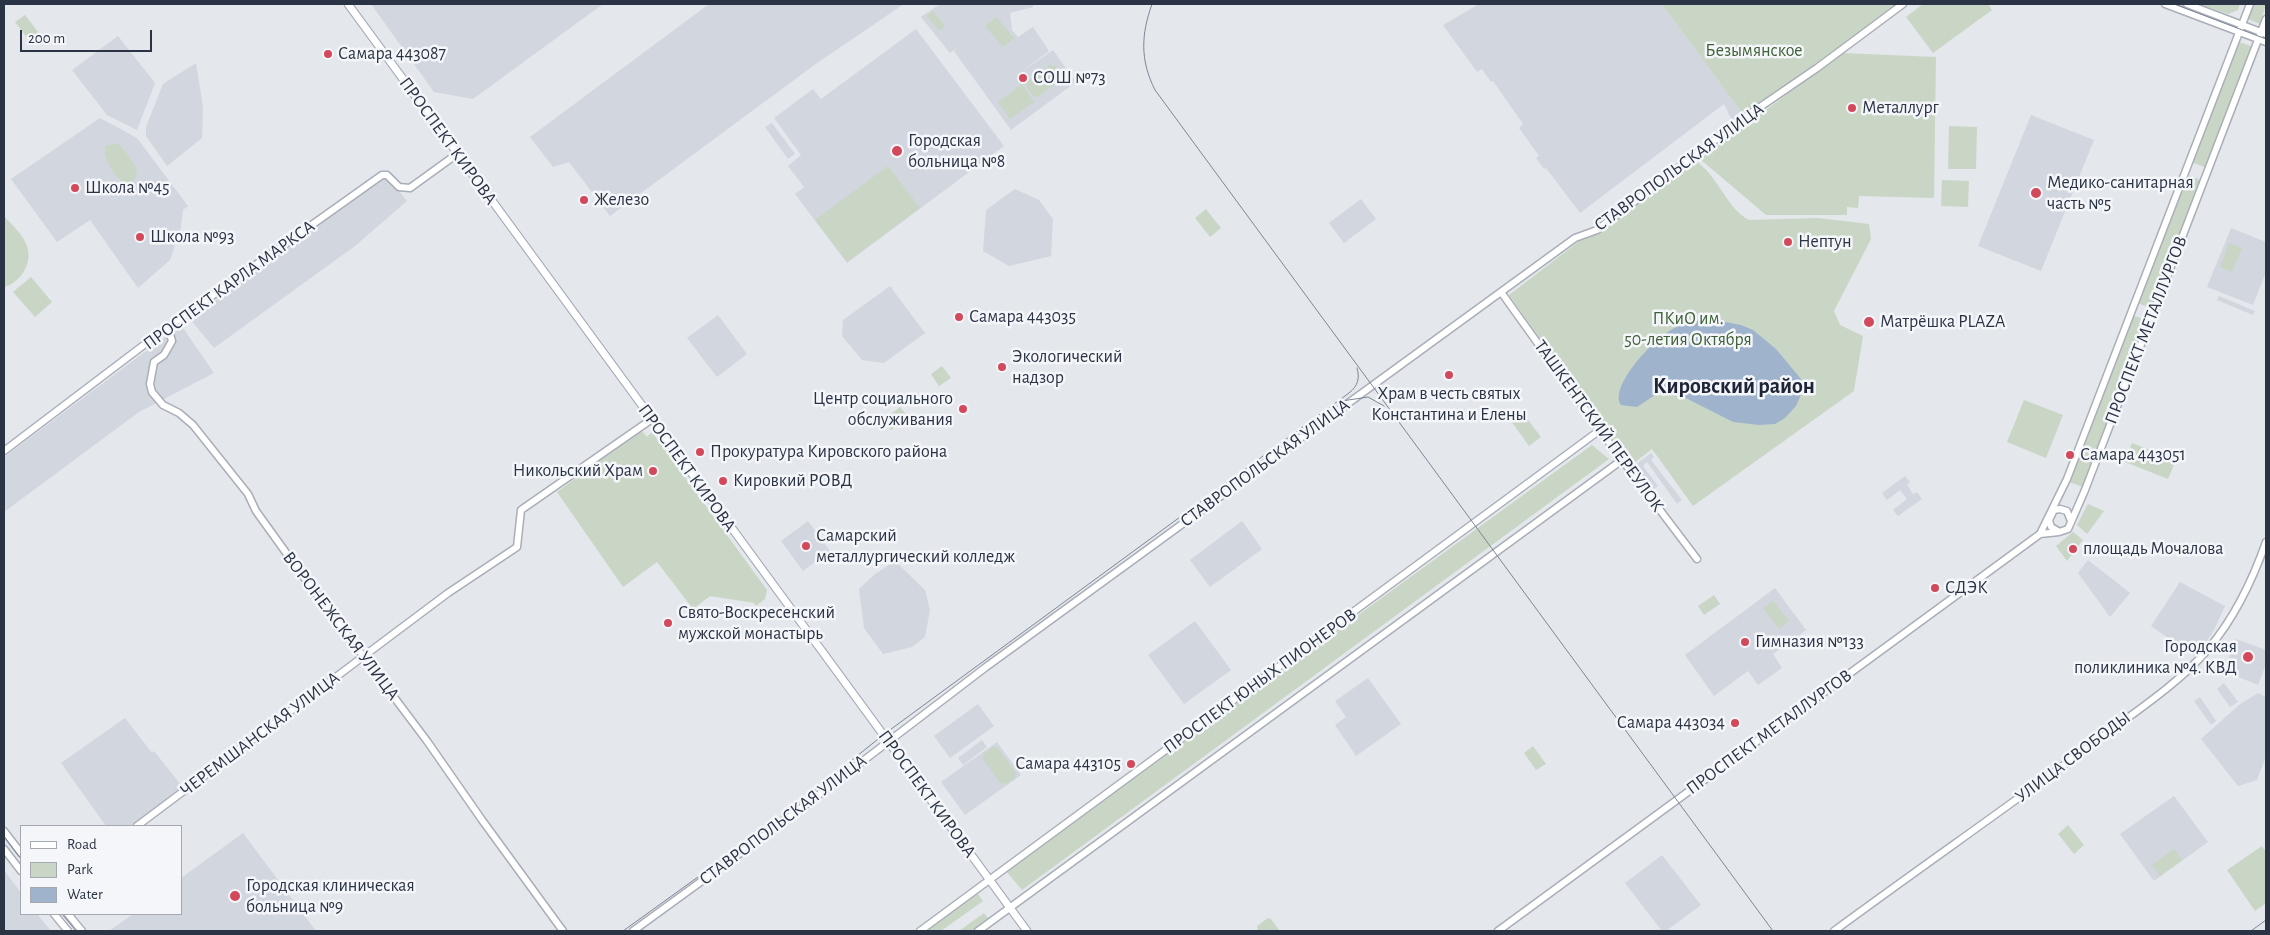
<!DOCTYPE html>
<html>
<head>
<meta charset="utf-8">
<style>
  body { margin:0 }
  #map { position:relative; width:2270px; height:935px; overflow:hidden; background:#e4e7ec; font-family:"Alegreya Sans",sans-serif }
  canvas { display:block }
  .frame { position:absolute; inset:0; border:5px solid #2b3445; pointer-events:none }
  .legend { position:absolute; left:20px; top:825px; width:162px; height:90px; box-sizing:border-box; background:#f4f6f9; border:1px solid #a4a8b1; margin:0; padding:6px 9px; list-style:none; font-size:15px; color:#2b3445 }
  .legend li { display:flex; align-items:center; gap:10px; height:25px }
  .legend b { width:25px; border:1px solid #a4a8b1 }
  .scale { position:absolute; left:20px; top:30px; width:132px; height:22px; box-sizing:border-box; border:2px solid #2b3445; border-top:0; padding-left:6px; font-size:15px; line-height:18px; white-space:nowrap; color:#2b3445; -webkit-text-stroke:4px #f4f6f9; paint-order:stroke }
</style>
</head>
<body>
<div id="map">
<canvas width="2270" height="935"></canvas>
<div class="frame"></div>
<ul class="legend">
<li><b style="height:6px;background:#fff"></b>Road</li>
<li><b style="height:14px;background:#c9d6c5"></b>Park</li>
<li><b style="height:14px;background:#9fb4cc"></b>Water</li>
</ul>
<div class="scale">200 m</div>
</div>
<script>
const g = document.querySelector('canvas').getContext('2d');
g.lineJoin = 'round';
function fillPath(path, color) { g.fillStyle = color; g.fill(path, 'evenodd'); }
function strokePath(path, color, width, dash) { g.strokeStyle = color; g.lineWidth = width; g.lineCap = dash ? 'butt' : 'round'; g.setLineDash(dash || []); g.stroke(path); }
function label(font, color, halo, rows, align = 'center') {
  g.font = font + ' "Alegreya Sans",sans-serif'; g.lineWidth = 5; g.setLineDash([]); g.textBaseline = 'middle'; g.strokeStyle = halo; g.fillStyle = color; for (const [text, x, y, turn = 0] of rows) {
    g.save(); g.translate(x, y); g.rotate((+turn || 0) * Math.PI / 180); g.textAlign = isNaN(turn) ? turn : align; if (halo) g.strokeText(text, 0, 0); g.fillText(text, 0, 0); g.restore();
  }
}
fillPath(new Path2D(`
  M371 4H603L473 99 434 92Z
  M709 4H904L817 63 610 216 569 162 553 167 530 137Z
  M940 4H1033V7L1010 13 1012 30 1018 37 1033 27 1049 51 1020 73 1053 50 1076 82 1011 130 954 51 960 46 950 53 921 17Z
  M1479 4H1662L1744 116 1733 123 1724 104 1580 213 1546 168 1544 169 1536 158 1539 156 1519 128 1523 124 1493 81 1491 82 1482 69 1477 72 1443 25Z
  M916 29 1004 146 847 263 795 194 804 187 788 166 801 155 774 118 813 89 821 99Z
  M118 36 155 83 137 130 107 115 72 70Z
  M196 63 203 107 202 138 167 166 146 136V127L163 84Z
  M2031 115 2094 140 2041 271 1978 246Z
  M100 118 137 138 188 206 183 210 181 227 170 260 138 288 90 220 57 242 11 179Z
  M772 123 795 154 788 159 765 127Z
  M382 177H387L407 201 355 246 214 348 190 319Z
  M1015 189 1039 200 1053 219 1051 256 1009 266 983 251 986 210Z
  M1361 199 1376 219 1344 243 1329 223Z
  M2231 228 2266 242V272L2253 305 2207 287Z
  M890 286 925 333 884 363 862 360 842 336 843 320Z
  M2219 296 2255 311 2253 315 2217 300Z
  M718 315 747 354 717 377 687 338Z
  M181 325 214 373 139 412 4 512V457Z
  M1651 453 1654 457 1651 460 1682 500 1677 504 1647 462 1643 466 1658 486 1650 492 1647 488 1650 485 1649 483 1645 486 1639 478 1643 474 1639 469 1637 470 1634 466Z
  M1905 476 1910 482 1907 485 1913 494 1917 492 1922 499 1898 516 1893 510 1907 499 1900 490 1887 500 1882 493Z
  M808 521 830 551 803 571 781 541Z
  M1242 521 1262 549 1210 587 1190 560Z
  M2088 560 2130 593 2110 617 2078 573Z
  M895 561 925 590 930 610 925 637 912 647 883 654 864 628 859 589 875 574Z
  M2180 582 2225 606 2212 634 2194 656 2151 626Z
  M1775 588 1806 630 1773 654 1782 668 1758 685 1748 671 1714 696 1685 655Z
  M1195 621 1231 670 1184 704 1148 655Z
  M2236 639 2266 650V664L2258 685 2224 671Z
  M1368 678 1401 724 1356 756 1335 725 1346 717 1335 701Z
  M2224 683 2238 702 2230 707 2217 689Z
  M2258 693 2266 697V756L2257 780 2238 786 2201 739 2239 705Z
  M2200 697 2216 721 2211 725 2194 701Z
  M978 704 994 726 950 758 934 736Z
  M125 718 152 753 154 751 185 790 131 826H106L61 763Z
  M982 740 987 747 963 765 958 758Z
  M997 742 1021 775 965 815 941 782Z
  M2174 796 2208 842 2154 881 2120 834Z
  M243 833 316 931H109L133 914H181V878Z
  M1662 855 1701 905 1666 931H1662L1625 883Z
  M4 870 21 893V914H37L51 931H4Z`), '#d2d6de');
fillPath(new Path2D(`
  M1662 4H1899L1744 116Z
  M1923 4H1988L1992 10 1933 53 1906 17Z
  M2199 4H2240L2238 10 2228 14Z
  M2254 4H2266L2260 24 2248 19Z
  M933 11 945 26 939 31 927 16Z
  M25 15 38 32 28 39 15 22Z
  M996 17 1014 38 1003 47 985 26Z
  M2237 41 2253 47 2207 168 2191 162Z
  M1842 53 1936 57 1934 198 1859 196 1858 208 1847 207V215H1766L1700 159Z
  M1050 65 1056 66 1062 74V79L1038 97 1033 96 1027 88 1026 83Z
  M1022 84 1034 102 1010 119 998 102Z
  M1949 126 1977 127 1976 169H1948Z
  M116 143C124 147 129 157 134 164 139 172 137 186 124 182 115 179 101 155 106 146Z
  M1689 157C1718 171 1724 207 1749 220L1818 218 1869 224 1871 239 1834 311 1840 325 1863 336 1854 391 1693 506 1652 449 1630 466 1509 295Z
  M888 166 920 208 847 262 815 220Z
  M2187 175 2201 180 2152 308 2137 303Z
  M1942 180 1969 181 1968 207 1941 206Z
  M1206 209 1221 228 1210 237 1195 218Z
  M4 216C11 224 22 233 26 244 34 261 22 282 4 287Z
  M2229 243 2242 248 2232 272 2220 267Z
  M31 277 52 302 35 317 13 292Z
  M2132 315 2146 320 2083 487 2069 482Z
  M942 366 951 378 939 386 931 374Z
  M2024 400 2063 415 2046 458 2007 442Z
  M900 407 908 417 891 430 883 420Z
  M1522 412 1541 437 1529 446 1511 421Z
  M641 430 647 437 652 432 767 590 765 599 756 606 754 603 710 596 693 609 657 562 623 587 557 492Z
  M2132 443 2176 460 2168 479 2125 462Z
  M1592 445 1609 459 1022 890 1006 871Z
  M2088 504 2104 511 2087 534 2077 525Z
  M2073 532 2083 540 2067 561 2056 546Z
  M1714 595 1720 604 1704 615 1698 606Z
  M1773 601 1789 621 1779 629 1763 608Z
  M1533 746 1546 764 1536 770 1524 753Z
  M993 747H997L1016 773 1015 778 1006 784 1000 783 983 759V755Z
  M2068 825 2084 845 2074 854 2058 834Z
  M2262 846 2266 852V903L2255 911 2227 870Z
  M2174 849 2182 860 2160 876 2152 865Z
  M977 893 983 901 941 931H925Z
  M984 913 989 919 972 931H959Z
  M1268 918 1271 919 1280 931H1258L1257 926Z`), '#c9d6c5');
fillPath(new Path2D(`
  M1706 318 1741 325 1753 330 1776 349 1801 379 1802 392 1796 406 1785 418 1775 424 1759 425 1733 422 1672 391 1658 393 1637 407 1621 405C1609 387 1651 343 1666 333 1678 325 1692 320 1706 318Z`), '#9fb4cc');
const secondary = new Path2D(`
  M2165 4 2266 42
  M2187 4 2266 34
  M1501 292 1610 444 1697 559
  M168 327 172 341 164 355 154 362 150 384 152 392 163 405 179 413 193 425 248 494 256 511 297 568 427 741 482 820 563 931
  M4 451 157 335 382 175H387L399 187 410 188 457 154
  M2058 531 2051 527 2049 520 2054 510 2060 509 2067 511 2071 521
  M2040 534 2067 479 2250 4
  M137 826 448 593 517 547 521 510 652 419
  M4 831 21 853
  M4 849 21 871
  M54 914 68 931
  M68 914 82 931
  M633 931 787 819 986 667 1575 238 1597 230 1741 120 1817 68 1903 4
  M920 931 1600 430
  M978 931 1622 460
  M1498 931 2040 534 2059 532 2068 529 2085 490 2266 19
  M1834 931C1921 867 2009 806 2095 742 2133 713 2178 685 2209 648 2235 617 2253 579 2266 542`);
const primary = new Path2D(`
  M348 4 1027 931`);
strokePath(secondary, '#a9aeb7', 9);
strokePath(primary, '#a3abb8', 9);
strokePath(secondary, '#fff', 6);
strokePath(primary, '#fff', 7);
strokePath(new Path2D(`
  M1152 4C1141 35 1140 60 1155 90L1773 931
  M2174 4 2266 39
  M1342 401 1368 397 1384 406
  M4 836 21 859
  M62 914 76 931
  M623 931 784 815 883 735 1349 393C1358 386 1360 378 1357 368
  M2251 931 2266 920`), '#7d8696', 1);
for (const [x, y, r, color] of [
  [328,54,5,"#d1495b"],
  [1023,78,5,"#d1495b"],
  [1852,108,5,"#d1495b"],
  [897,151,6,"#d1495b"],
  [75,188,5,"#d1495b"],
  [2036,193,6,"#d1495b"],
  [584,200,5,"#d1495b"],
  [140,237,5,"#d1495b"],
  [1788,242,5,"#d1495b"],
  [959,317,5,"#d1495b"],
  [1869,322,6,"#d1495b"],
  [1002,367,5,"#d1495b"],
  [1449,375,5,"#d1495b"],
  [963,409,5,"#d1495b"],
  [700,452,5,"#d1495b"],
  [2070,455,5,"#d1495b"],
  [653,471,5,"#d1495b"],
  [723,481,5,"#d1495b"],
  [806,546,5,"#d1495b"],
  [2073,549,5,"#d1495b"],
  [1935,588,5,"#d1495b"],
  [668,623,5,"#d1495b"],
  [1745,642,5,"#d1495b"],
  [2248,657,6,"#d1495b"],
  [1735,723,5,"#d1495b"],
  [1131,764,5,"#d1495b"],
  [235,896,6,"#d1495b"]
]) { const dot = new Path2D(); dot.arc(x, y, r, 0, 2 * Math.PI); g.fillStyle = color; g.fill(dot); strokePath(dot, '#f4f6f9', 2); }
label('18px', '#3f6138', '#f4f6f9', [
  ["Безымянское",1754,51],
  ["ПКиО им.",1688,319],
  ["50-летия Октября",1688,340]
]);
label('18px', '#2b3445', '#f4f6f9', [
  ["Самара 443087",338,54],
  ["СОШ №73",1033,78],
  ["Металлург",1862,108],
  ["Городская",908,141],
  ["больница №8",908,162],
  ["Медико-санитарная",2047,183],
  ["часть №5",2047,204],
  ["Школа №45",85,188],
  ["Железо",594,200],
  ["Школа №93",150,237],
  ["Нептун",1798,242],
  ["Самара 443035",969,317],
  ["Матрёшка PLAZA",1880,322],
  ["Экологический",1012,357],
  ["надзор",1012,378],
  ["Храм в честь святых",1449,394,"center"],
  ["Константина и Елены",1449,415,"center"],
  ["Центр социального",953,399,"right"],
  ["обслуживания",953,420,"right"],
  ["Прокуратура Кировского района",710,452],
  ["Самара 443051",2080,455],
  ["Никольский Храм",643,471,"right"],
  ["Кировкий РОВД",733,481],
  ["Самарский",816,536],
  ["металлургический колледж",816,557],
  ["площадь Мочалова",2083,549],
  ["СДЭК",1945,588],
  ["Свято-Воскресенский",678,613],
  ["мужской монастырь",678,634],
  ["Гимназия №133",1755,642],
  ["Городская",2237,647,"right"],
  ["поликлиника №4. КВД",2237,668,"right"],
  ["Самара 443034",1725,723,"right"],
  ["Самара 443105",1121,764,"right"],
  ["Городская клиническая",246,886],
  ["больница №9",246,907]
], 'left');
label('18px', '#2b3445', '#f4f6f9', [
  ["ПРОСПЕКТ КИРОВА",448,141,54],
  ["СТАВРОПОЛЬСКАЯ УЛИЦА",1679,167,-36],
  ["ПРОСПЕКТ КАРЛА МАРКСА",229,285,-36],
  ["ПРОСПЕКТ МЕТАЛЛУРГОВ",2146,330,-69],
  ["ТАШКЕНТСКИЙ ПЕРЕУЛОК",1599,426,54],
  ["СТАВРОПОЛЬСКАЯ УЛИЦА",1265,463,-36],
  ["ПРОСПЕКТ КИРОВА",687,468,54],
  ["ВОРОНЕЖСКАЯ УЛИЦА",341,626,53],
  ["ПРОСПЕКТ ЮНЫХ ПИОНЕРОВ",1260,681,-36],
  ["ПРОСПЕКТ МЕТАЛЛУРГОВ",1769,732,-36],
  ["ЧЕРЕМШАНСКАЯ УЛИЦА",260,734,-37],
  ["УЛИЦА СВОБОДЫ",2073,757,-37],
  ["ПРОСПЕКТ КИРОВА",927,794,54],
  ["СТАВРОПОЛЬСКАЯ УЛИЦА",783,820,-37]
]);
label('bold 22px', '#1d2536', '#f4f6f9', [
  ["Кировский район",1734,386]
]);
</script>
</body>
</html>
